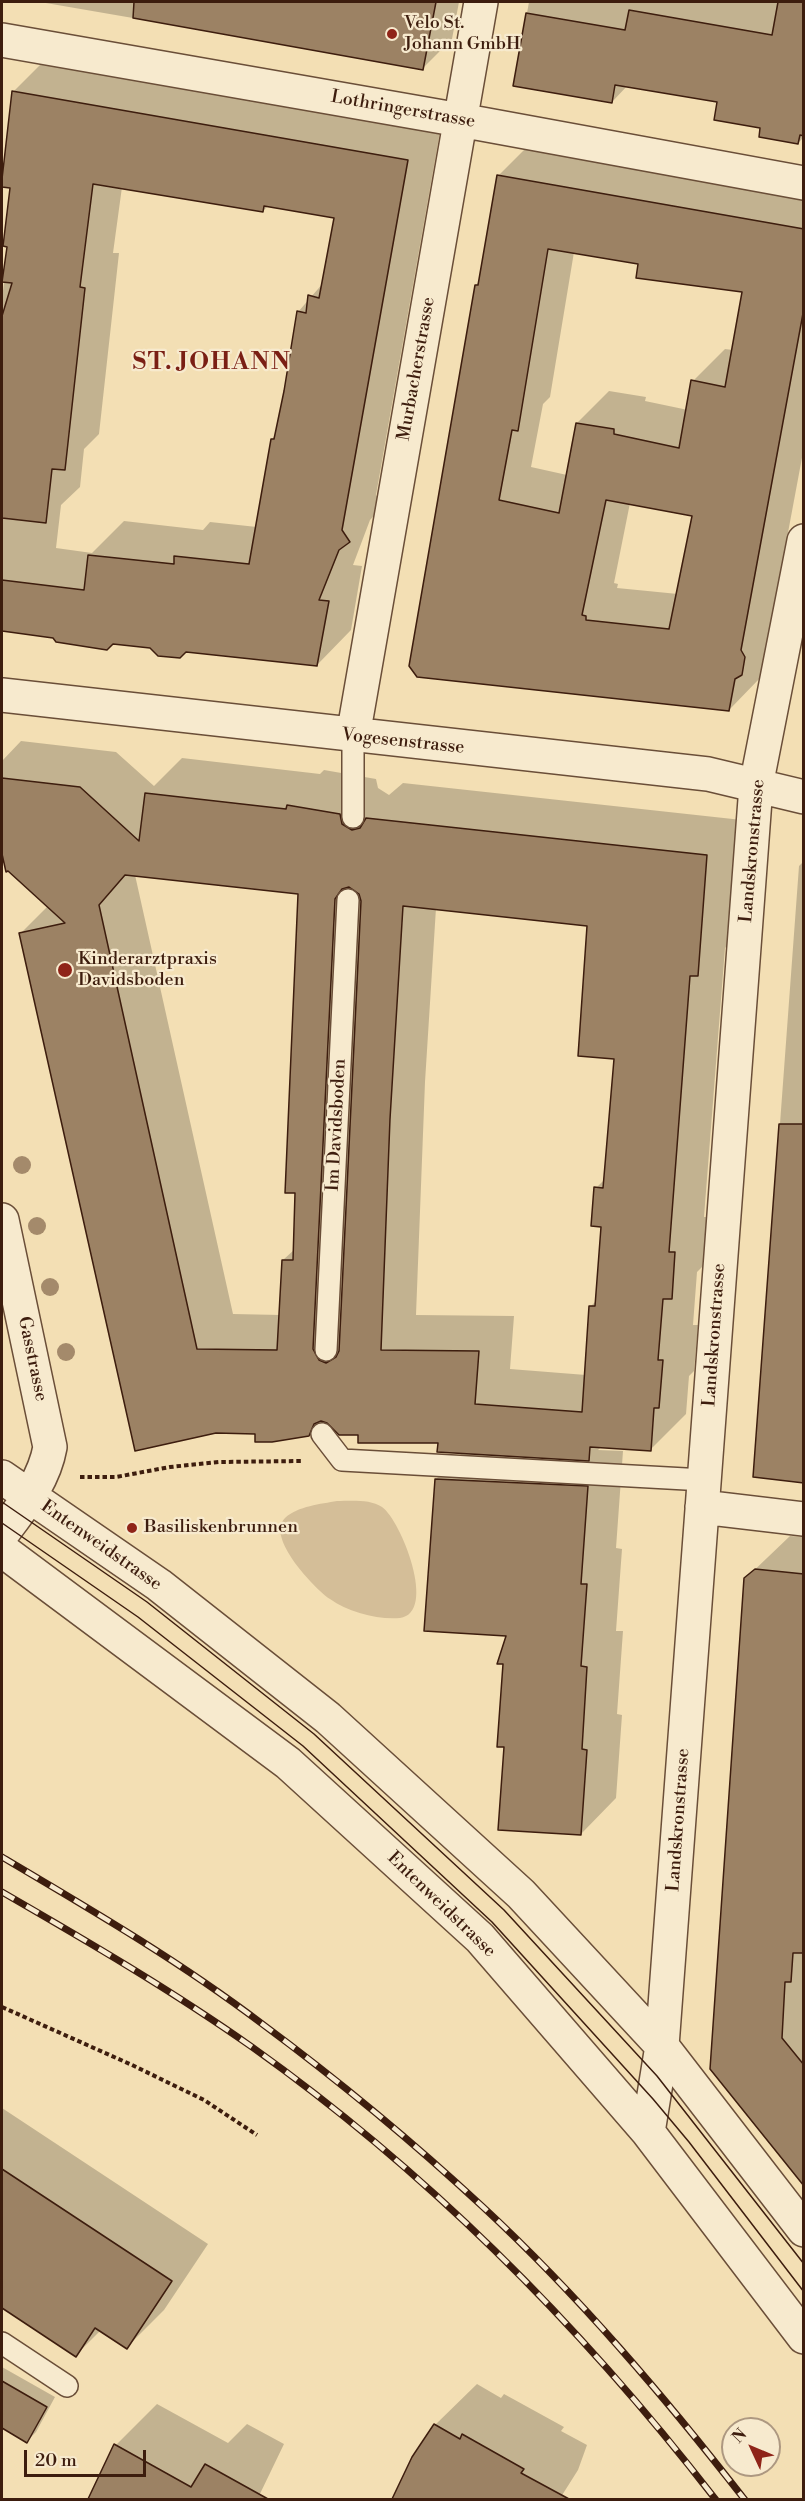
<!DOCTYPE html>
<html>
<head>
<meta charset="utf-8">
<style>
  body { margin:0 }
  #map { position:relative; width:805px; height:2501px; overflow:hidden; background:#f3dfb4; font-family:"Libre Bodoni",serif }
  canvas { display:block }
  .frame { position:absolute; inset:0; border:3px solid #3d1d0e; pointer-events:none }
  .north { position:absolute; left:721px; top:2417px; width:60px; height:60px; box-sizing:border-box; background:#f7eace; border:2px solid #ad9881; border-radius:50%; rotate:314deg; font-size:16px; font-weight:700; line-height:24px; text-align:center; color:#3d1d0e }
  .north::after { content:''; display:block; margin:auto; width:21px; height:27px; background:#8f2418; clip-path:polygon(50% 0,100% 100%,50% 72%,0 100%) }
  .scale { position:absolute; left:24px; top:2450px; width:122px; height:27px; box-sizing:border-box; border:3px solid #3d1d0e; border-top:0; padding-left:8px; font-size:18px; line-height:21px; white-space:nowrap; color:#3d1d0e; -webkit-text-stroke:4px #f7eace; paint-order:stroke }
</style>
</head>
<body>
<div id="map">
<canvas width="805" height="2501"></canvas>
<div class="frame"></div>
<div class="north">N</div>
<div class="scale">20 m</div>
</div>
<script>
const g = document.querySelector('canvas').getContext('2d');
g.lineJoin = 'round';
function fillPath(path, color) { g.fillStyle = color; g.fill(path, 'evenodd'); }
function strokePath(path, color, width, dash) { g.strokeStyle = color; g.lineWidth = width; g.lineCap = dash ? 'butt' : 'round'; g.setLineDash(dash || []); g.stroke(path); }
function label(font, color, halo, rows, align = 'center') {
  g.font = font + ' "Libre Bodoni",serif'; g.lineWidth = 4.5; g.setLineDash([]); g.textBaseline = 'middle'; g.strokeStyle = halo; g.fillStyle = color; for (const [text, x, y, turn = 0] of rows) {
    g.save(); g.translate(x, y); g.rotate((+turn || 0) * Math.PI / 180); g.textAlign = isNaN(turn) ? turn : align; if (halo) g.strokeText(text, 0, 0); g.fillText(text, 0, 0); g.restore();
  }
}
fillPath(new Path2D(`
  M337 1501C351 1501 370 1499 382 1507 401 1520 438 1613 400 1618 378 1620 348 1612 330 1599 315 1589 265 1537 285 1518 298 1506 321 1504 337 1501Z`), '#d4be98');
fillPath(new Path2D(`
  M40 2H459L452 39 423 68Z
  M529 2H804V137L798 143 762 127 719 101 628 85 612 102 514 85Z
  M48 57 441 126 376 495 383 506 370 520 353 565 362 566 351 630 317 665 2 630V358L20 340 2 331V298L9 246 12 187 14 91ZM122 187 263 211 268 206 336 217 324 282 298 312 277 434 272 439 257 527 210 522 203 530 124 521 92 553 56 548 61 505 80 487 84 449 99 434 119 253H113Z
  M531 143 804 191V447L761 677 729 710 418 675 476 285 480 281 498 176ZM574 252 640 263 743 291 733 350 725 349 693 381 688 410 645 401 646 397 609 391 577 423 567 475 531 467 543 404 550 397ZM630 503 694 515 678 594 617 588 618 584 614 583Z
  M21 741 116 752 154 786 182 758 320 774 324 770 376 779 378 788 389 795 403 783 742 820 733 939 725 948 704 1217H710L707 1262 697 1272 693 1325H698L694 1371 689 1376 686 1414 650 1450 602 1446 598 1450 623 1451 616 1548 622 1549 616 1631H623L617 1714 622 1715 616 1798 581 1834 505 1746 508 1635 436 1479 463 1452 439 1441 359 1434 323 1420 309 1435 215 1432 21 933 48 906 7 870 2 847V761ZM135 875 300 893 295 1249 283 1260 281 1315 233 1314ZM436 908 589 924 615 1058 606 1178 596 1188 602 1225 597 1300 591 1306 586 1375 510 1369 514 1316 416 1315 425 1082Z
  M804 861V1481L754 1476 799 866Z
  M790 1536 804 1537V2184L711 2069 745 1579Z
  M2 2108 208 2244 164 2310 127 2347 101 2330 76 2355 2 2306Z
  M2 2367 55 2397 36 2432 27 2441 2 2426Z
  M477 2384 501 2398 504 2394 564 2427 561 2431 587 2445 578 2470 559 2500H394L413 2458 435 2425Z
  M157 2404 228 2443 247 2424 284 2444 257 2500H90L116 2445Z`), '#0003');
const building = new Path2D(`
  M134 2H436L423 70 133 18Z
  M778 2H804V136L800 135 798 144 759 137 760 128 714 120 717 102 615 85 612 103 513 86 526 13 625 30 629 10 772 35Z
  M12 91 408 160 342 530 350 542 339 550 319 600 329 601 317 666 186 652 180 658 158 656 150 648 113 644 107 650 56 642 53 638 2 631V580L84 590 88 555 174 564V556L249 564 271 439H274L284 391 297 311 306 313 308 295 319 298 334 218 264 206 263 212 93 184 80 287 85 288 65 470 52 469 46 523 2 518V316L12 283 2 282 7 247 3 246 10 188 2 187V179Z
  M497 175 804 229V308L741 650 745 657 742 675 735 679 729 711 417 677 409 666 475 285H478ZM548 249 638 264 636 278 742 292 725 387 691 380 679 448 614 434V429L576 423 559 513 499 500 512 430 518 431ZM606 500 692 516 669 629 586 620V616L582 615Z
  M2 778 80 787 139 841 145 793 286 809 287 805 340 814 342 824 352 830 360 828 366 818 707 855 698 976H690L669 1252H675L672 1299H663L658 1360H663L659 1408H654L651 1451 590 1447 589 1461 437 1452 438 1443H358V1435H339L327 1423 321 1421 314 1424 309 1436 272 1442H255V1434L216 1433 135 1451 19 933 65 923 8 871 6 872 2 854ZM125 875 298 894 285 1193H295L293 1260H282L277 1350 197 1349 99 905ZM349 887 359 894 361 901 339 1351 336 1357 326 1363 319 1360 313 1349 335 899 342 889ZM403 906 587 926 578 1056 614 1059 603 1188 594 1187 591 1226 601 1227 595 1306H589L582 1412 475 1404 479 1351 381 1350 390 1119Z
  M779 1124H804V1483L753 1477Z
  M435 1479 588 1486 581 1584H587L581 1666 587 1667 582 1749 587 1750 581 1835 498 1830 504 1747H497L503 1664H497L506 1636 424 1631Z
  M755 1569 804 1574V1953H793L791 1982H785L782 2038 804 2065V2186L710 2069 744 1578Z
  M2 2169 172 2281 127 2349 95 2328 76 2357 2 2308Z
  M2 2381 47 2407 27 2443 2 2428Z
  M434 2424 460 2439 462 2434 524 2469 521 2473 569 2499H392L412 2457Z
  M114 2444 191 2487 205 2464 268 2499H88Z`);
fillPath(building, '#9c8264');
strokePath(building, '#3d1d0e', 1.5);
const lane = new Path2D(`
  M353 817V736
  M326 1350 348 900
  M322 1434 342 1460 704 1480
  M2 2343 67 2386`);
const street = new Path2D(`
  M2 40 460 120 804 183
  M2 695 708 774 804 797
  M353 736 481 2
  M2 1220 50 1447C44 1481 22 1507 2 1534
  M2 1477 159 1585 328 1718 521 1894 662 2046 804 2230
  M702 1507 804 1519
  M2 1550 288 1763 480 1938 648 2132 804 2337
  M648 2132 662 2046 756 786 804 541`);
strokePath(lane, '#6a4e38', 24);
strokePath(street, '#6a4e38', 36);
strokePath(new Path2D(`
  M80 1477H116L170 1467 219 1462 302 1461
  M2 2007 132 2065 204 2100 257 2135`), '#3d1d0e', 4, [4.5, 3]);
strokePath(lane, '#f7eace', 21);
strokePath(street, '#f7eace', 33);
strokePath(new Path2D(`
  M2 1502 147 1602 314 1734 504 1910 657 2076 804 2264
  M2 1523 138 1617 303 1746 492 1922 653 2099 689 2142 804 2292`), '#3d1d0e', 1.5);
const rail = new Path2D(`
  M2 1857C90 1909 179 1961 261 2023 338 2080 413 2142 483 2207 579 2296 664 2396 745 2500
  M2 1892C87 1941 171 1990 252 2047 429 2173 583 2328 716 2500`);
strokePath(rail, '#3d1d0e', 7);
strokePath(rail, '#f7eace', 4.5, [14]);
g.fillStyle = '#a48a6b';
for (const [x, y] of [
  [22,1165],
  [37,1226],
  [50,1287],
  [66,1352]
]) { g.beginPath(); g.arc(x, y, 9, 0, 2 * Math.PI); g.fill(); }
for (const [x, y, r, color] of [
  [392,34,6,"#8f2418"],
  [65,970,8,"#8f2418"],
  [132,1528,6,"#8f2418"]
]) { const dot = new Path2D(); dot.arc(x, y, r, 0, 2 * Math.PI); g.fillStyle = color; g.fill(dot); strokePath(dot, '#f7eace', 2); }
label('18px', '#3d1d0e', '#f7eace', [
  ["Velo St.",404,24],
  ["Johann GmbH",404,45],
  ["Kinderarztpraxis",78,960],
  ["Davidsboden",78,981],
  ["Basiliskenbrunnen",144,1528]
], 'left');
label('18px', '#3d1d0e', '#f7eace', [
  ["Lothringerstrasse",403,110,10],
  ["Murbacherstrasse",417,369,-80],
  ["Vogesenstrasse",403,742,6],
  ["Landskronstrasse",753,851,-85],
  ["Im Davidsboden",337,1125,-87],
  ["Landskronstrasse",715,1335,-86],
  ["Gasstrasse",32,1359,78],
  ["Entenweidstrasse",101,1546,35],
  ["Landskronstrasse",679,1820,-86],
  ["Entenweidstrasse",441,1905,44]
]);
g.letterSpacing = '1.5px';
label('bold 24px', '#7a1f14', '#f7eace', [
  ["ST. JOHANN",212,363]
]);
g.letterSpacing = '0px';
</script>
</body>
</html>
